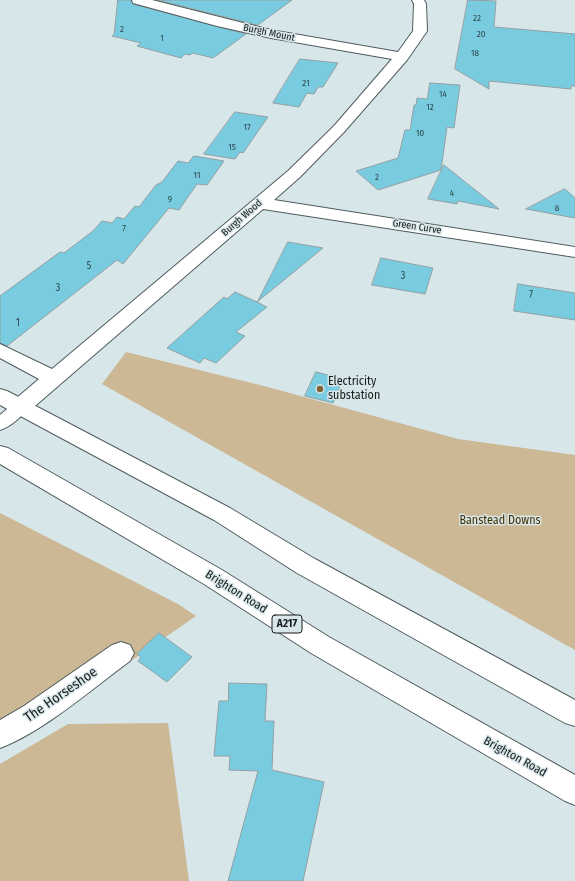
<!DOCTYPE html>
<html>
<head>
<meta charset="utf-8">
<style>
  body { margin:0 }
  canvas { display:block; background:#d7e6e9 }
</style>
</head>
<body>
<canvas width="575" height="881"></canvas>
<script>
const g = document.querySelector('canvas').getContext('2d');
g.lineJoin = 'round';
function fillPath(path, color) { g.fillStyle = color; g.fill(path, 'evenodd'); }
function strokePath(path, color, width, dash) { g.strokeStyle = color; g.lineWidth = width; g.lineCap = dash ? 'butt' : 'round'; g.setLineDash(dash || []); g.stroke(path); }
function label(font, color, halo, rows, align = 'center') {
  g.font = font + ' "Fira Sans Condensed",sans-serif'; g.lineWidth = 3; g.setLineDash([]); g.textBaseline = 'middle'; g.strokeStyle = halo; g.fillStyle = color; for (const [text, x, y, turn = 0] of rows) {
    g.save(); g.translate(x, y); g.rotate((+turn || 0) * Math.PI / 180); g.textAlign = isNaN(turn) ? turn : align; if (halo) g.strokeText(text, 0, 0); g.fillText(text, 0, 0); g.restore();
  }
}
fillPath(new Path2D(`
  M126 352 264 386 458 439 575 455V650L102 384Z
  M0 513 178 604 196 616 60 710 0 745Z
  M168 723 189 881H0V764L68 724Z`), '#ccb894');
const building = new Path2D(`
  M118 0H131L133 4 246 34 213 58 193 53 190 55 185 54 181 58 137 46 141 43 112 36 114 34Z
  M158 0H292L258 25Z
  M468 0 496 1 494 27 575 34V86H571V89L489 81V89L455 69Z
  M300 59 338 63 323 87H318L314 94 307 93 299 107 273 103Z
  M430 83 460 85 454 128 447 127 441 170 378 190 356 171 398 158 405 130H410L414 105H416L417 98 427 99Z
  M235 112 268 117 243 153 240 152 235 159 204 154Z
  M194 156 224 161 207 185 197 184 179 210 169 208 123 264 117 260 7 346 0 343V296L60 252 64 253 93 231 102 221 112 223 117 217 124 219 135 206 139 207 156 185 162 182 178 161 188 163Z
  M444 165 499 209 458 201 457 204 428 199Z
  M565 189 575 198V218L526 209Z
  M288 242 323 248 257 302 267 307 236 332 245 336 216 363 204 358 200 363 167 348 224 297 227 299 235 292 257 302Z
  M381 258 433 268 425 294 372 285Z
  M518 284 575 293V320L514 311Z
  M316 372 343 379 333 403 305 396Z
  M159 633 192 657 167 682 138 661 141 657 137 654Z
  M229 683 267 684 265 721H274L272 770 324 782 303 881H228L258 771 229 770 230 756H214L219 701H228Z`);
fillPath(building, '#79ccdf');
strokePath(building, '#92a0a3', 1);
const lane = new Path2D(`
  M20 401 26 403 28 407C23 416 10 427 0 430V415L14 403Z`);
const street = new Path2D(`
  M132 0H152L271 30 398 52 413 31 414 4 412 0H424L426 4 427 31 407 60 344 132 300 177 274 200 575 247V257L263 209 28 412 20 414 12 412 9 407 12 402 39 379 0 358V344L52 369 288 171 334 126 392 59 271 38 217 26 133 3Z
  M121 642 130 645 134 653 130 661C93 688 43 732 0 748V720L24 706 112 645Z`);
const highway = new Path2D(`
  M0 389 7 391 230 508 315 559 575 700V726L565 723 297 573 214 520 0 405Z
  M0 446 8 448 222 570 329 637 575 775V805L565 801 311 653 204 584 0 464Z`);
strokePath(lane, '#505c5f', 2);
strokePath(street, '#505c5f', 2);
strokePath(highway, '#505c5f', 2);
fillPath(lane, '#fff');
fillPath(street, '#fff');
fillPath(highway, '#fff');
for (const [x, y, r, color] of [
  [320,389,4,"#7d6536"]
]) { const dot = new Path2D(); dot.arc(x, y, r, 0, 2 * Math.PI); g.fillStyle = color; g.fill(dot); strokePath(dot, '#d7e6e9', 1.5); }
label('9px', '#2f474d', null, [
  ["22",477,18],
  ["2",122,29],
  ["20",481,34],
  ["1",162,38],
  ["18",475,53],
  ["21",306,83],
  ["14",443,94],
  ["12",430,107],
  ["17",247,127],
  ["10",420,133],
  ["15",232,147],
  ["11",197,175],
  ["2",377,177],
  ["4",452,193],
  ["9",170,199],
  ["8",557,208],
  ["7",124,228]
]);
label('10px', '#161b1c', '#d7e6e9', [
  ["Burgh Mount",269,33,12],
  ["Burgh Wood",242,218,-41],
  ["Green Curve",417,227,9]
]);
label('10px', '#2f474d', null, [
  ["5",89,266],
  ["3",403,276],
  ["3",58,288],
  ["7",531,295],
  ["1",18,323]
]);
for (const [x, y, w] of [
  [287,624,30]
]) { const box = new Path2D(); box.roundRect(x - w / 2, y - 9, w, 18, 3); g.fillStyle = '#d7e6e9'; g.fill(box); strokePath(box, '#161b1c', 1); }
label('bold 11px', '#161b1c', null, [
  ["A217",287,624]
]);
label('12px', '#161b1c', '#d7e6e9', [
  ["Electricity",328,382],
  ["substation",328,396]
], 'left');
label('12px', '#442f00', '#d7e6e9', [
  ["Banstead Downs",500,521]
]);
label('12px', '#161b1c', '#d7e6e9', [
  ["Brighton Road",236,592,32],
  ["Brighton Road",515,757,29]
]);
label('14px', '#161b1c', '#d7e6e9', [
  ["The Horseshoe",61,695,-35]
]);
</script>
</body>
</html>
